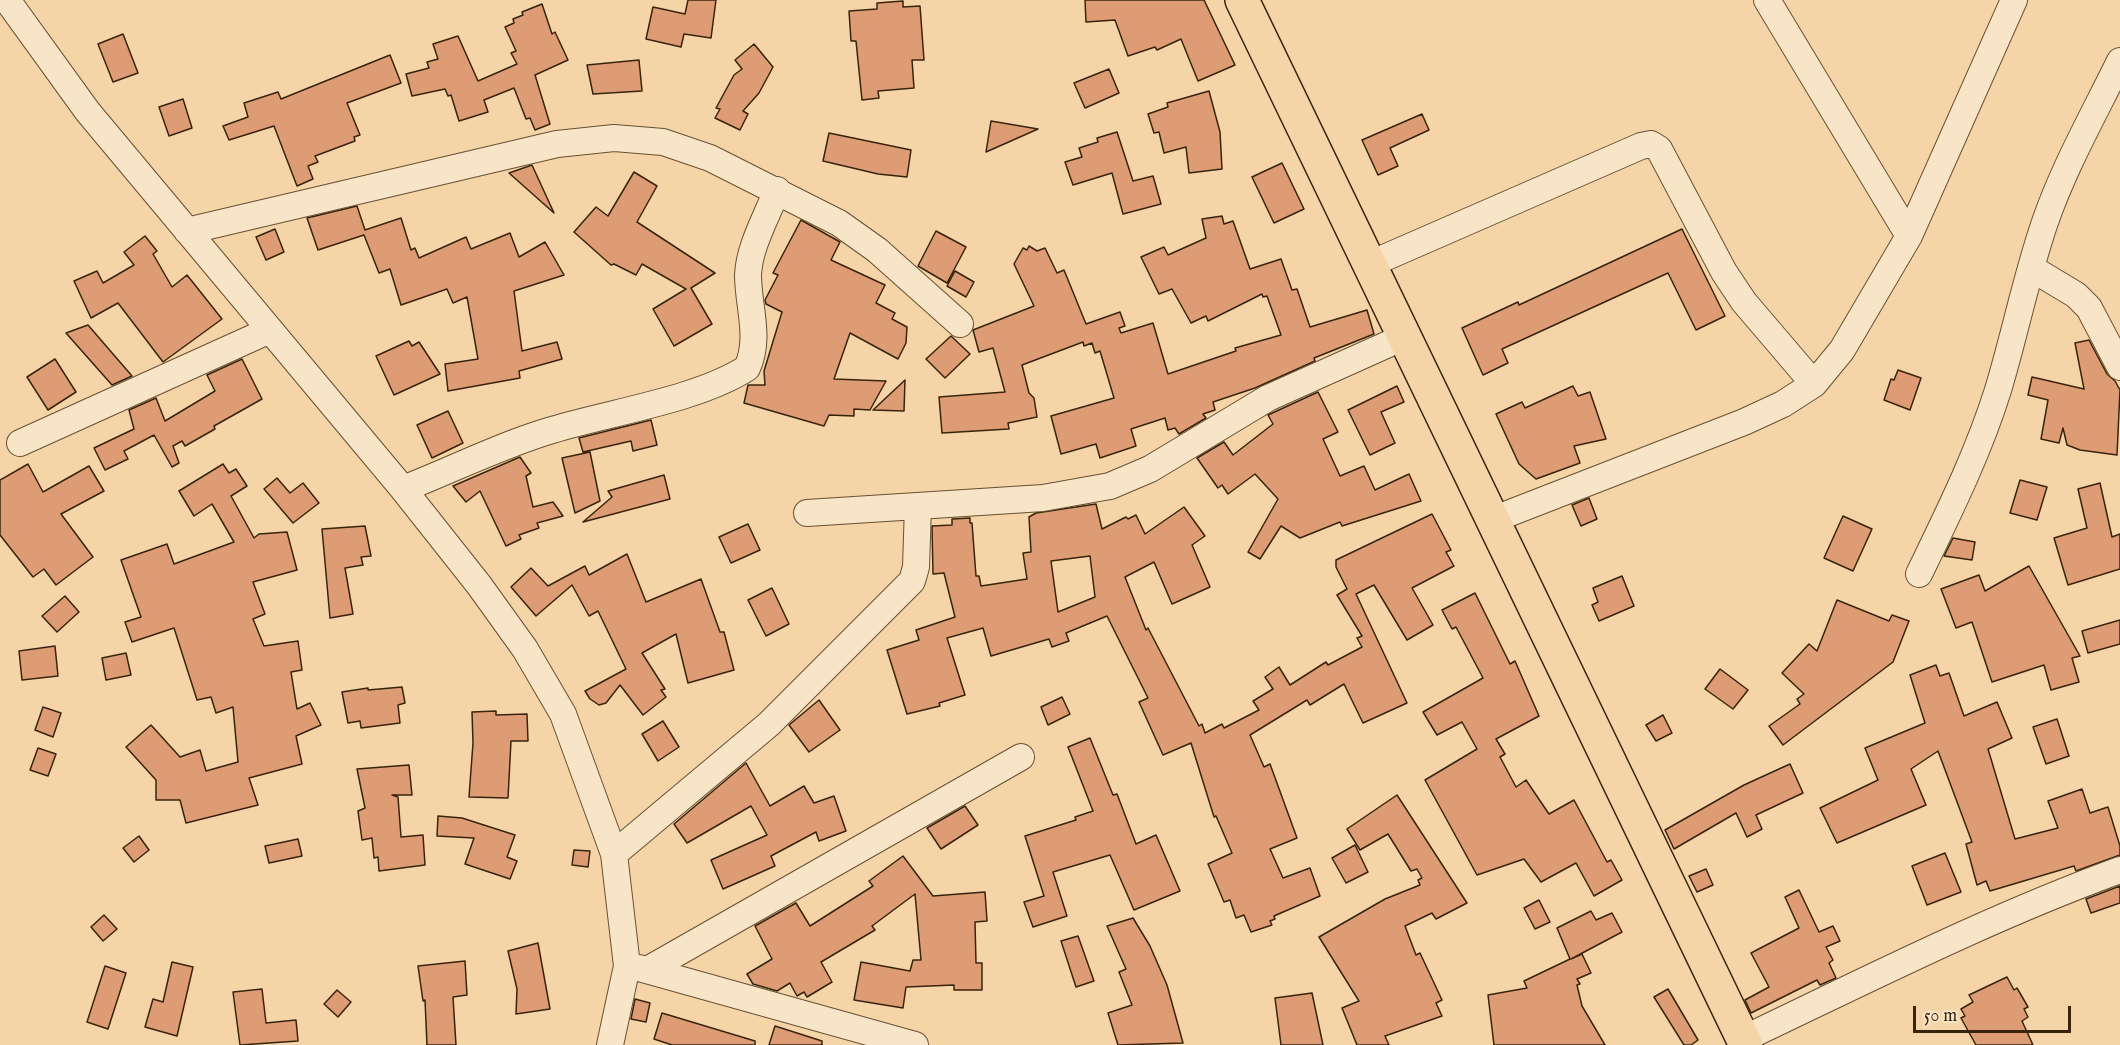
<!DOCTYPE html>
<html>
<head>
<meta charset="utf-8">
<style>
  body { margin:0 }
  #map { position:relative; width:2120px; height:1045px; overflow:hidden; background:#f5d5a8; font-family:"IM FELL English",serif }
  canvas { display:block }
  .scale { position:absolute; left:1913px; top:1006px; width:158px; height:27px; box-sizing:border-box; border:3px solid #38240c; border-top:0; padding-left:8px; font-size:18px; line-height:21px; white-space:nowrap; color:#38240c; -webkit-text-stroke:4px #f8e4c6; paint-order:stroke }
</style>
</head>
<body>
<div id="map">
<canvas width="2120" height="1045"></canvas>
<div class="scale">50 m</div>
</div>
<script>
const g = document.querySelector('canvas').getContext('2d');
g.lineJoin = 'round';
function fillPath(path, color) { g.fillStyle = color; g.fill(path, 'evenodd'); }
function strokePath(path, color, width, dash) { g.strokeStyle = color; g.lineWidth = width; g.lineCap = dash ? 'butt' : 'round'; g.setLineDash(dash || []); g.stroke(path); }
const building = new Path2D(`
  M688 0H716L711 38 684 34 681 47 646 39 653 7 685 14Z
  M1085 0H1204L1235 65 1198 81 1181 39 1157 50 1155 47 1128 56 1115 20 1086 22Z
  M903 1V7L920 6 924 60H912L914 88 878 91 879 98 862 100 856 41H851L849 11 877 9V3Z
  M542 4 552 34 555 32 568 60 535 75 550 124 535 130 530 118 526 119 514 88 484 100 488 112 459 121 451 95 448 96 445 89 412 96 406 74 429 68 427 62 438 59 433 44 458 36 478 81 517 64 511 53 516 51 505 27 514 23 513 19 523 15 522 12Z
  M123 34 138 73 113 82 98 44Z
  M754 44 773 67 759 93 743 111 748 114 740 130 715 118 720 109 716 108 734 75 742 69 735 60Z
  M390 55 401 83 347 103 360 135 354 137 355 141 315 156 318 162 308 166 313 179 297 186 274 126 229 140 223 126 248 117 244 103 278 92 281 99Z
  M639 60 642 91 593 94 587 65Z
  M1109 69 1119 93 1085 108 1074 83Z
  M1209 91 1220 132 1222 169 1189 173 1186 147 1164 153 1159 132 1154 133 1148 114 1168 107 1167 103Z
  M183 99 192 128 169 136 159 107Z
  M1422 114 1429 130 1390 148 1398 166 1378 175 1362 140Z
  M991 121 1038 129 986 152Z
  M1117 132 1133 181 1153 176 1161 204 1123 214 1112 173 1073 185 1065 162 1082 157 1079 148 1098 142 1097 138Z
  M829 133 911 150 907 177 878 174 823 161Z
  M1282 163 1304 209 1274 223 1252 177Z
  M532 165 554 213 509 173Z
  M634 172 657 186 637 222 715 273 691 288 712 324 674 346 653 309 686 289 642 264 636 275 614 264 611 265 574 232 596 207 608 216Z
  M357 206 365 230 401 218 411 250 415 248 419 258 466 237 471 249 510 233 519 257 545 242 564 275 514 291 522 351 557 342 562 359 519 371 520 378 448 391 445 364 478 359 467 297 453 303 447 289 401 305 390 269 379 273 364 235 318 250 307 218Z
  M1222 216 1224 224 1233 221 1250 269 1281 259 1292 290 1297 289 1310 327 1367 310 1374 334 1314 358 1315 361 1255 388 1213 402 1215 410 1203 414 1206 418 1179 434 1175 428 1168 430 1165 418 1131 429 1136 446 1100 458 1096 444 1061 454 1051 416 1114 398 1100 351 1095 353 1092 343 1084 346 1083 342 1022 365 1029 393 1034 398 1037 417 1008 423 1009 429 942 433 939 397 1005 392 993 348 979 352 973 330 1034 306 1014 264 1023 248 1027 250 1029 246 1037 251 1045 248 1057 273 1064 270 1086 324 1120 312 1125 326 1119 328 1121 333 1153 323 1168 374 1236 351 1235 348 1281 335 1267 296 1263 297 1262 294 1208 321 1206 316 1191 323 1172 289 1159 294 1141 257 1164 247 1168 255 1206 238 1202 219Z
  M801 220 840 242 831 260 885 285 876 303 895 313 892 319 907 327 906 343 898 359 850 333 834 379 886 381 870 410 854 409V416L829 415 824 426 744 403 748 385H765L764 371 782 312 766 304 765 300 778 275 773 273Z
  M275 229 284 252 266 260 256 237Z
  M1682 229 1725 316 1696 330 1668 273 1502 349 1508 363 1483 375 1462 328 1518 302 1519 305Z
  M936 231 966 247 947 283 918 266Z
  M145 236 157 251 153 254 172 287 187 275 222 319 163 362 118 303 91 318 74 281 97 271 103 283 134 265 124 252Z
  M955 271 974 282 966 297 947 286Z
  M88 325 132 376 112 385 66 333Z
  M951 336 970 354 945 378 926 359Z
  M2089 340 2107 374 2115 381 2120 390 2117 455 2080 450 2067 445 2063 428 2059 443 2041 439 2048 400 2028 395 2032 377 2084 389 2075 343Z
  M409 341 412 346 419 342 440 374 394 395 376 356Z
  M55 359 76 392 48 410 27 377Z
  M242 359 262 399 214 426 215 429 185 446 182 441 173 446 179 463 172 467 154 435 124 451 128 459 105 470 94 448 134 429 129 410 156 398 165 421 215 391 207 375Z
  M1898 370 1921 378 1910 410 1884 400 1891 379 1894 380Z
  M905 380 904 411 873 410Z
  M1397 386 1404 402 1381 412 1395 443 1370 455 1348 410Z
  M1573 386 1578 396 1590 392 1606 439 1574 446 1580 463 1536 479 1519 464 1496 414 1522 402 1525 408Z
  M1318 392 1338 432 1323 439 1340 476 1364 466 1375 490 1409 474 1421 501 1342 526 1340 522 1300 538 1281 526 1260 559 1248 552 1278 499 1255 474 1228 494 1222 485 1218 488 1197 458 1224 442 1233 455 1273 424 1268 415Z
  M448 411 463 443 432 458 417 425Z
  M651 420 657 445 633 451 631 441 583 452 579 438Z
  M590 452 600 501 575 513 562 458Z
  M520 457 531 473 526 476 533 507 553 502 563 516 537 523 539 528 519 535 521 539 506 546 480 491 466 502 453 486Z
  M28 464 43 492 89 466 104 491 61 514 93 557 56 585 44 569 33 577 0 535V480Z
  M223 464 229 473 236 469 247 486 231 496 254 538 259 534 287 532 297 570 253 582 265 614 253 619 264 646 298 641 302 670 291 672 297 709 310 703 321 725 296 736 302 764 249 778 258 805 186 823 180 800H156V780L126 747 151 725 180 757 200 750 206 771 238 762 233 707 216 713 211 697 197 700 174 628 132 642 125 622 141 617 121 560 167 544 174 564 234 542 212 504 194 516 179 491Z
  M664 475 670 499 583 522 612 497 608 491Z
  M277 478 290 493 303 483 319 503 293 523 264 489Z
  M2020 480 2047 487 2037 520 2010 513Z
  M2100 483 2112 537 2120 534V569L2068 585 2054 538 2087 528 2078 489Z
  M1589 498 1597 519 1581 526 1572 505Z
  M1096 504 1102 529 1126 517 1128 519 1136 515 1145 534 1184 507 1205 536 1192 545 1210 587 1172 604 1154 562 1125 577 1146 630 1148 628 1199 726 1202 724 1205 733 1222 724 1224 728 1259 710 1253 701 1273 689 1265 677 1279 667 1290 685 1326 662 1328 665 1362 647 1357 638 1362 636 1337 595 1347 589 1336 567V560L1432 514 1451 550 1446 552 1454 566 1412 588 1433 625 1407 640 1374 585 1356 594 1407 703 1363 723 1344 684 1310 705 1307 700 1250 735 1264 767 1270 764 1297 838 1270 849 1283 878 1310 868 1320 896 1274 916 1275 919 1270 921 1272 925 1251 932 1244 915 1236 918 1230 900 1224 902 1208 864 1232 853 1216 816 1214 817 1191 743 1163 755 1139 702 1148 698 1107 616 1066 633 1069 641 1052 647 1049 639 991 656 983 628 947 638 965 695 939 703 940 706 907 714 887 650 919 640 916 630 955 617 944 573 933 574 932 526 952 525V519L970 518V523H972L976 576H979L981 586 1027 579 1023 553 1031 552 1029 517 1036 513ZM1090 556 1095 597 1058 612 1051 561Z
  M1843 516 1872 529 1853 571 1824 558Z
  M748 524 760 550 731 563 719 537Z
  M365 526 371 556 361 557 363 565 345 568 353 614 330 618 322 529Z
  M1953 538 1975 542 1972 560 1944 556Z
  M627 554 646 602 701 579 720 632H724L734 670 688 683 676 634 642 653 665 689 661 690 666 697 643 715 620 685 606 703 599 705 590 699 585 691 626 669 598 611 589 616 572 585 536 616 511 587 531 568 548 586 585 566 589 575Z
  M2029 566 2080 656 2072 658 2079 682 2051 690 2044 665 1992 682 1972 622 1956 628 1941 589 1979 575 1985 591Z
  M1622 576 1634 606 1599 621 1592 605 1598 602 1593 588Z
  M772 588 789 624 766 636 748 600Z
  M1475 593 1510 664 1515 661 1539 716 1496 739 1505 754 1500 757 1516 787 1526 780 1549 814 1574 800 1607 862 1611 860 1622 880 1594 896 1576 863 1541 882 1524 859 1477 875 1425 780 1477 749 1462 722 1437 735 1423 712 1483 678 1456 627 1452 629 1442 610Z
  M65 596 79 612 57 632 42 616Z
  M1837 600 1889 621 1892 615 1909 621 1893 662 1783 745 1769 726 1800 704 1797 699 1804 694 1782 673 1809 644 1817 651Z
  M2120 620V644L2088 653 2082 631Z
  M55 646 58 676 22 680 19 651Z
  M126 653 131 675 106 680 102 658Z
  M1936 665 1940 676 1949 673 1964 716 1997 702 2012 738 1988 749 2015 839 2058 828 2048 801 2082 789 2090 813 2108 807 2120 846V855L2076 871 2074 866 1990 891 1986 881 1977 885 1966 844 1972 842 1938 751 1911 769 1926 805 1837 843 1820 808 1878 780 1865 748 1925 723 1910 675Z
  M1720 669 1748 690 1733 709 1705 689Z
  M402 687 405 703 398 705 400 723 361 728 360 721 348 723 342 692 368 688V690Z
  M1062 697 1070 714 1048 725 1041 707Z
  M819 700 840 730 809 752 789 725Z
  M43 707 61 713 53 737 35 730Z
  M496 711V715L527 714 528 741H511L508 798 469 797 473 743 472 712Z
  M1663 715 1672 733 1656 741 1646 725Z
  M2057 719 2069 756 2046 764 2033 727Z
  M663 721 679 747 658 761 642 734Z
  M1090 738 1113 795 1117 794 1136 844 1156 835 1180 891 1134 910 1110 855 1053 872 1067 916 1033 927 1024 902 1044 896 1025 836 1076 820 1075 817 1093 811 1068 747Z
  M38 748 56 754 48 776 30 770Z
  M746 763 770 806 804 786 814 803 834 796 846 831 819 841 816 832 771 856 775 866 723 889 711 860 767 835 751 806 687 843 674 824Z
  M1790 764 1803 793 1756 815 1762 829 1747 837 1736 813 1674 849 1665 830 1744 785Z
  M409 765 412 795H392L398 797 401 837 423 835 425 865 379 871 378 857 374 858 372 838 362 840 358 811 365 808 357 769Z
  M1397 795 1467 903 1436 919 1432 913 1405 926 1416 955 1420 953 1442 1000 1436 1003 1442 1016 1385 1036 1389 1045H1357L1342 1008 1359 1001 1319 937 1385 899 1420 885 1418 880 1422 878 1417 869 1411 871 1388 834 1360 850 1347 829Z
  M965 806 978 825 941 849 927 828Z
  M438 816 462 818 515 835 507 857 517 861 510 879 465 864 474 838 437 836Z
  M139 836 149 850 134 862 123 848Z
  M298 839 302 856 269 863 265 846Z
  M1355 845 1368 872 1346 883 1332 858Z
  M574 850 590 851 588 867 572 865Z
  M1945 853 1961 892 1927 905 1912 866Z
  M903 856 933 896 985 892 987 921 975 922 976 963H982V990H954V985L906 987 903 1008 854 1000 861 962 910 971 913 960H921L915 894 872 926 875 930 821 962 832 982 807 997 804 992 797 996 790 983 777 991 753 984 747 974 772 959 755 926 796 903 810 926 873 886 869 881Z
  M1706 869 1713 885 1697 892 1689 876Z
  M2120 886V903L2091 913 2086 899Z
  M1799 890 1819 932 1833 926 1840 941 1826 947 1833 960 1829 963 1836 978 1820 985 1817 980 1751 1013 1745 1000 1769 987 1751 953 1799 928 1785 897Z
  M1539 900 1550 922 1535 929 1524 908Z
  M1591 911 1596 920 1612 913 1622 932 1571 959 1582 954 1591 973 1577 979 1580 984 1577 985 1582 1006 1605 1045H1494L1488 995 1527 988 1524 981 1570 959 1557 928Z
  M104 915 117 929 103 941 91 927Z
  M1133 918 1150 946 1167 985 1183 1043 1118 1045 1108 1013 1132 1005 1119 972 1126 969 1107 926Z
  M1078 936 1094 981 1076 987 1061 941Z
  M538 943 550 1009 516 1014 517 989 508 951Z
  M465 961 467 995 453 997 456 1045H427L425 1000 423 1001 418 966Z
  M172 962 193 967 177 1036 145 1027 153 999 163 1002Z
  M105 966 126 973 108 1029 87 1022Z
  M2007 977 2014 990 2017 988 2028 1007 2024 1009 2028 1017 2022 1021 2033 1045H1976L1961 1018 1965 1016 1961 1009 1973 1002 1969 995Z
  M262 989 266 1023 296 1020 298 1041 240 1045 233 992Z
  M1668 989 1698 1040 1691 1045H1684L1654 997Z
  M337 990 351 1002 338 1017 324 1004Z
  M1312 993 1323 1045H1281L1275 998Z
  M635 999 650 1003 646 1022 631 1019Z
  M662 1013 755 1041V1045H672L654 1039Z
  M775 1026 822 1041V1045H769Z`);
fillPath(building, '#de9c74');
strokePath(building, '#38240c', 1.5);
const minor = new Path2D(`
  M7 0 88 112 403 489 479 585 525 649 563 714 614 854 627 966 610 1045
  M1767 0 1909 236
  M187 231 557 144 614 138 663 142 710 158 839 223 877 250 960 324
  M1368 265 1641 146 1651 144 1659 149 1724 272 1744 302 1814 384
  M2031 268 2076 295 2089 308 2120 367
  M20 443 270 330
  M403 489C452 470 501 445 552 430 611 412 697 400 747 368 761 338 748 306 748 275 749 247 767 216 777 190
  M807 513 1043 498 1110 486 1150 469 1268 398 1404 337
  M1492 520 1744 422 1783 404 1814 384 1842 350 1909 236 2014 0
  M1919 574C1948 514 1978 454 1998 390 2015 334 2026 277 2045 222 2064 167 2094 114 2120 61
  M614 854 769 724 912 581 916 567 918 506
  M639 968 915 1045
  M649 969 1021 757
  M1743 1039C1867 980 1991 917 2120 870`);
const major = new Path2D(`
  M1242 0 1746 1045`);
strokePath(minor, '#675033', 28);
strokePath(major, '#38240c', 36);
strokePath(minor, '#f8e4c6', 26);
strokePath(major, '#f5d5a8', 33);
</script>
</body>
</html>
